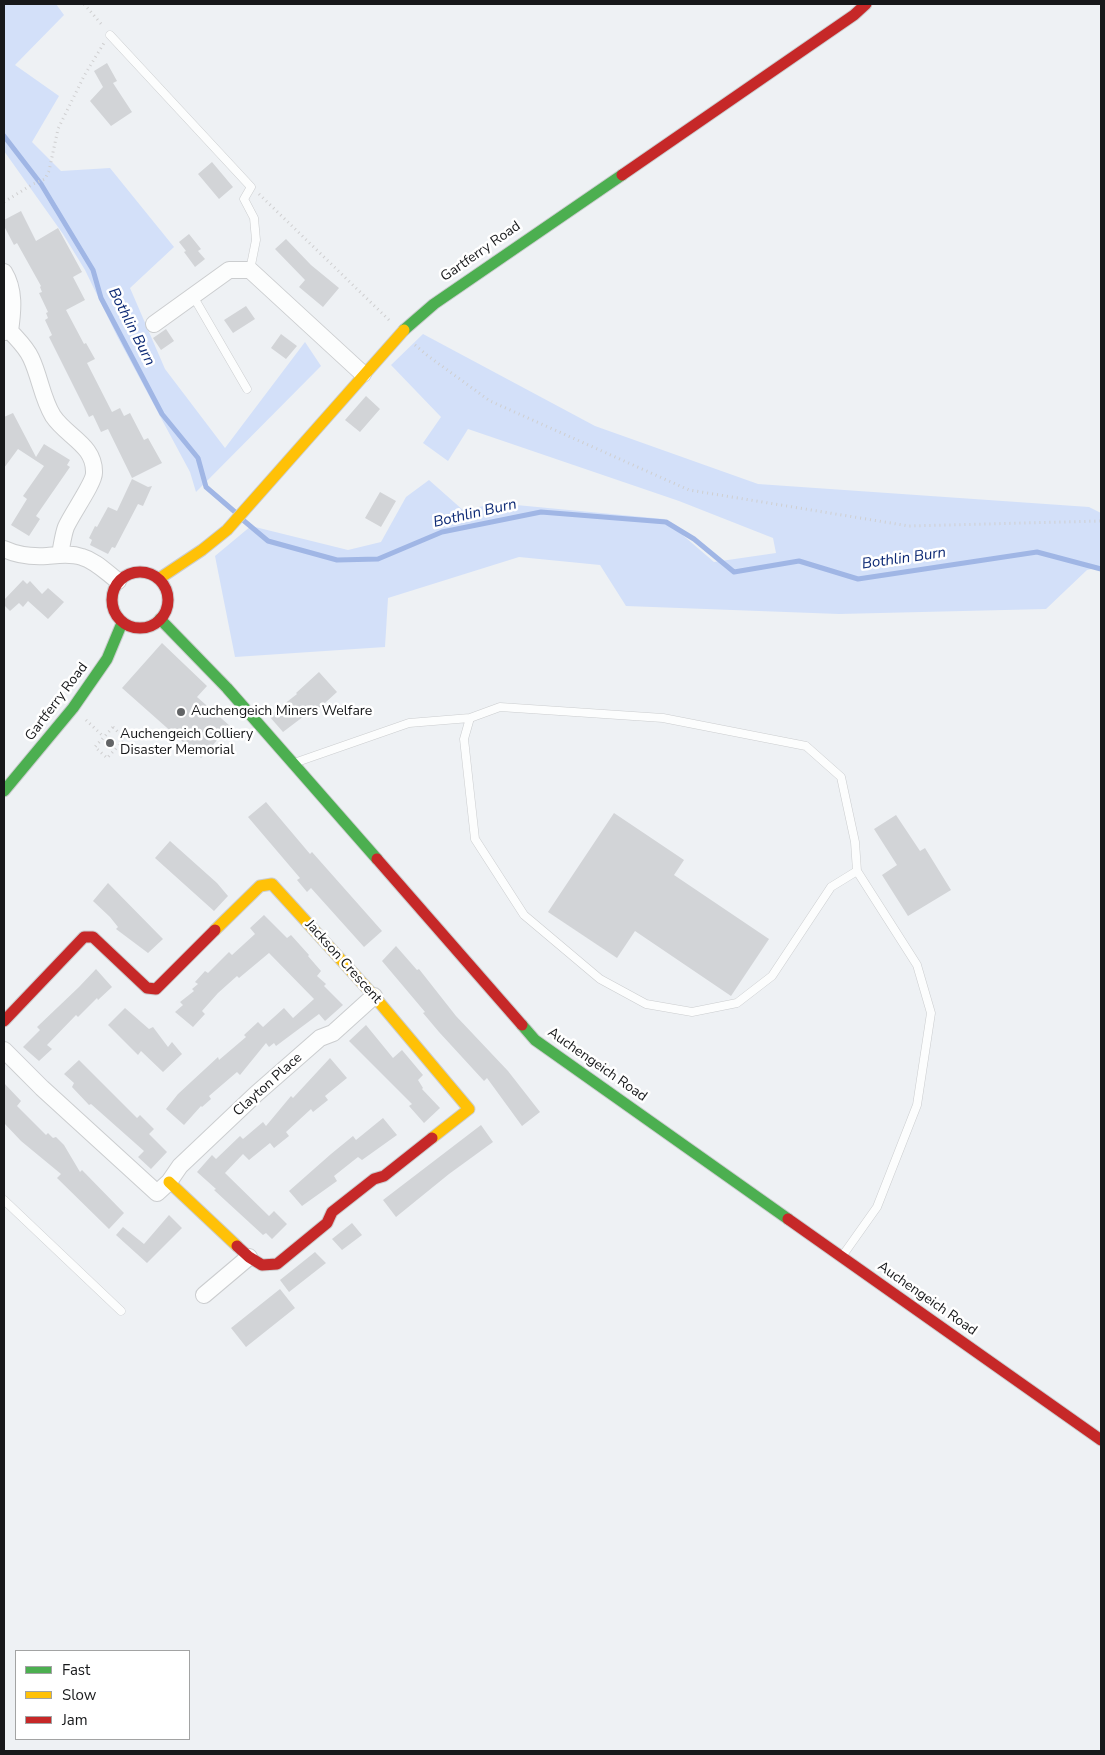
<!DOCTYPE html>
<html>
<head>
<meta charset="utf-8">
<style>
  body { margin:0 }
  #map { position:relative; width:1105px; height:1755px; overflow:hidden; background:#eef1f4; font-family:"Nunito Sans",sans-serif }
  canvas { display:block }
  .frame { position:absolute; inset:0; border:5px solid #17181a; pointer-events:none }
  .legend { position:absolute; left:15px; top:1650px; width:175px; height:90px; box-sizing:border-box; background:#fff; border:1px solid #a2a3a3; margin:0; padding:6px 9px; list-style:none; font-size:15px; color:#17181a }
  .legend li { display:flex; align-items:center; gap:10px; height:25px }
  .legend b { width:25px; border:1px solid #a2a3a3 }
</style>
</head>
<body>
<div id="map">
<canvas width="1105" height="1755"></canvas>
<div class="frame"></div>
<ul class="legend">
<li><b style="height:6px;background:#4caf50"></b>Fast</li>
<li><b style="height:6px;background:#ffc107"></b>Slow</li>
<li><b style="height:6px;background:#c62828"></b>Jam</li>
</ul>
</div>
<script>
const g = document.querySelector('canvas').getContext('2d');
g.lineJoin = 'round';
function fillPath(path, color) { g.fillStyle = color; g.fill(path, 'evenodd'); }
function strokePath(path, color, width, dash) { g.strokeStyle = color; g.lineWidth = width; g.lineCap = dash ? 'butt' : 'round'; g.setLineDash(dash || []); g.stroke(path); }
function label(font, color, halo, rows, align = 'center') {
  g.font = font + ' "Nunito Sans",sans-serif'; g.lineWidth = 5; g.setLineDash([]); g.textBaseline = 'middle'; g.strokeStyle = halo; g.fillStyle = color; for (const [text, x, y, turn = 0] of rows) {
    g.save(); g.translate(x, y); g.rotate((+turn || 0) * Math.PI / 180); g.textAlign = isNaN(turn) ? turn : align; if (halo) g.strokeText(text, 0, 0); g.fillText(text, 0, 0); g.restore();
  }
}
fillPath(new Path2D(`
  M4 4H56L64 15 15 65 59 96 32 142 61 171 110 168 174 247 130 288 165 369 225 448 305 342 321 366 196 492 190 472 117 336 85 270 63 234 4 151Z
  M423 334 595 426 758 484 1089 507 1101 513V567L1087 570 1046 609 839 614 626 606 600 565 519 557 388 598 385 647 235 657 215 556 251 526 348 550 381 542 406 497 429 480 464 511 495 503 664 519 714 562 776 553 773 538 679 501 468 429 448 461 423 443 441 417 391 365Z`), '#d3e0f9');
strokePath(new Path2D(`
  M4 136 41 184 93 270 101 298 162 414 198 458 206 487 235 512
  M243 520 268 541 337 560 378 559 442 532 541 512 666 522 694 539 734 572 799 561 858 579 1037 552 1101 569`), '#a0b6e5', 5);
fillPath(new Path2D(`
  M107 63 117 81 113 83 132 112 111 126 90 101 103 87 94 71Z
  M212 162 233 187 219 199 198 174Z
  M21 211 36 241 58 228 82 272 73 277 85 300 66 310 84 344 86 343 95 359 87 363 112 412 120 408 124 416 130 413 144 440 148 438 162 463 132 478 108 429 101 432 93 415 89 417 49 337 52 335 45 320 48 318 46 313 48 312 39 293 42 292 40 287 41 286 17 243 14 245 4 226V220Z
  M189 234 201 249 198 251 205 259 195 267 184 252 186 251 179 242Z
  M286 239 311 265 339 288 323 307 299 287 305 280 275 249Z
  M246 306 255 319 233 333 224 320Z
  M166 329 174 341 161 350 153 338Z
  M281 334 297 346 286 359 271 348Z
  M366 396 380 409 360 432 345 420Z
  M13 413 36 457 44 444 70 460 67 465 70 467 36 516 40 519 29 536 11 525 27 499 23 496 44 466 18 449 4 468V417Z
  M132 479 148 487 152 486 143 506 138 504 115 548 112 547 108 554 90 545 92 540 89 538 95 526 97 527 108 507 117 511Z
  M380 492 396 501 381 527 365 518Z
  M23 580 27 584 30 581 42 594 48 588 64 602 48 619 28 601 23 607 19 603 10 611 4 605V600Z
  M162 643 207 686 197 697 230 726 201 758 122 688Z
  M319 672 337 692 314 713 312 710 283 732 269 716 297 694 296 693Z
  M266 802 310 854 312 852 382 931 364 947 311 888 307 892 297 880 300 878 248 817Z
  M614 813 684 860 674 875 769 939 731 996 635 931 617 958 548 912Z
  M896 815 920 851 925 848 951 890 908 916 882 875 897 865 874 829Z
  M170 841 217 883 228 896 214 911 155 858Z
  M108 883 163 939 148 953 116 929 118 927 110 917 93 901Z
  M264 915 287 938 291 935 309 955 308 956 321 971 317 976 326 984 324 986 343 1005 325 1021 319 1014 276 1046 274 1043 269 1047 266 1043 240 1075 237 1072 209 1096 211 1099 202 1107 201 1106 184 1125 166 1109 178 1094 218 1057 219 1060 246 1037 244 1035 258 1022 263 1027 284 1008 293 1018 314 999 269 953 239 978 237 976 218 993 202 1011 205 1014 193 1027 175 1012 183 1005 180 1002 194 991 192 989 198 984 195 982 205 971 208 973 229 952 232 955 255 934 250 928Z
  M396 946 417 970 419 969 456 1016 508 1071 540 1112 522 1126 487 1078 484 1081 439 1032 423 1013 425 1012 382 961Z
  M96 969 112 987 98 1000 97 998 78 1017 76 1015 47 1045 52 1049 39 1061 23 1047 40 1030 37 1027 79 987Z
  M125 1008 149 1029 153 1027 168 1047 172 1042 182 1054 163 1072 141 1051 138 1055 108 1025Z
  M366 1025 393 1058 402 1050 423 1075 418 1080 423 1088 422 1089 440 1108 424 1123 409 1106 412 1104 349 1041Z
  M330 1058 347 1078 325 1096 328 1100 313 1112 311 1109 286 1132 289 1136 274 1148 270 1143 249 1160 243 1154 225 1173 269 1216 274 1211 287 1224 272 1239 266 1233 263 1235 214 1190 216 1189 197 1172 212 1155 216 1159 240 1136 243 1139 263 1122 266 1126 291 1096 293 1098Z
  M79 1060 137 1118 140 1115 154 1129 149 1134 167 1152 151 1169 138 1157 144 1151 91 1104 89 1105 72 1087 74 1083 64 1074Z
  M4 1083 21 1101 17 1106 46 1135 48 1133 53 1138 56 1137 64 1145 80 1172 82 1170 124 1213 109 1229 57 1178 61 1174 21 1141 4 1123Z
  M383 1118 397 1135 362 1160 358 1157 334 1176 337 1181 302 1206 289 1191 331 1154 353 1136 356 1140Z
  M481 1125 493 1142 449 1174 396 1217 383 1200Z
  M169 1215 182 1228 147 1263 116 1235 123 1227 144 1244Z
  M352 1223 362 1235 342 1250 332 1239Z
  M315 1252 326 1263 289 1292 280 1280Z
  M280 1289 295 1308 246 1347 231 1328Z`), '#d2d4d7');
const lane = new Path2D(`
  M110 35 251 187 244 199 254 218 256 240 250 270
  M193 296 247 389
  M297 762 409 723 470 718
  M4 1200 121 1311
  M843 1255 877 1207 917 1105 931 1013 917 965 857 871 855 842 841 777 806 746 663 718 500 707 470 718 464 739 475 839 524 915 600 979 646 1004 692 1012 737 1003 772 976 831 887 857 871`);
const street = new Path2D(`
  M4 272C15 290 13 310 10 331
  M154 324 229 270H250L363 374
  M4 332 10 331C18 340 26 347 31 358 40 377 42 398 53 416 67 437 95 445 94 473 94 483 71 515 66 527 63 535 62 545 60 554
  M4 549C17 555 32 557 47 556 59 555 70 553 82 557 96 561 107 573 118 581
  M4 1050 42 1088 157 1193 169 1182 180 1166 256 1094 320 1038 333 1033 374 996
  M204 1295 249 1257`);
const fast = new Path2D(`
  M404 330 434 304 622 175
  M160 619 227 688 377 859
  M4 791 73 708 107 659 122 623
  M522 1025 535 1040 788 1219`);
const slow = new Path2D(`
  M160 578 202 550 227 530 404 330
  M215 930 260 886 272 884 374 996 469 1109 432 1138
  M169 1182 237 1246`);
const jam = new Path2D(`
  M622 175 854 15 866 4
  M112 600a28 28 0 1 1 56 0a28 28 0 1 1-56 0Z
  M377 859 522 1025
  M4 1021 84 937H93L147 988 156 989 215 930
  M788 1219 1101 1440
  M237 1246 249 1257 262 1265 277 1264 327 1223 332 1212 374 1179 384 1176 432 1138`);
strokePath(lane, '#cbcdcf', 9);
strokePath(street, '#cbcdcf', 18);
strokePath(fast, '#cbcdcf', 13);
strokePath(slow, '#cbcdcf', 13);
strokePath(jam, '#cbcdcf', 13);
strokePath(new Path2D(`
  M84 4 103 26
  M259 194 389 320
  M4 202 33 184 45 179 49 171 58 129 84 76 104 43
  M415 345 428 356 490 401 689 490 909 526 1101 521
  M86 720 104 737
  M113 727 125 739 107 758 95 747Z`), '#cfcfd0', 3, [1, 4]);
strokePath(lane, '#fcfdfd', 8);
strokePath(street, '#fcfdfd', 16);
strokePath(fast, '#4caf50', 11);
strokePath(slow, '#ffc107', 11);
strokePath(jam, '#c62828', 11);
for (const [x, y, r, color] of [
  [181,712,5,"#626466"],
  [110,743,5,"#626466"]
]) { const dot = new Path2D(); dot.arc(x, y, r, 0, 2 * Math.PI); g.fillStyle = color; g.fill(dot); strokePath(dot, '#fff', 2); }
label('14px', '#17181a', '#fff', [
  ["Gartferry Road",481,252,-35],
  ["Gartferry Road",57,702,-53],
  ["Jackson Crescent",343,962,48],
  ["Auchengeich Road",597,1065,35],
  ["Clayton Place",268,1085,-42],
  ["Auchengeich Road",927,1299,35]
]);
label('14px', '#17181a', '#fff', [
  ["Auchengeich Miners Welfare",191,712],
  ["Auchengeich Colliery",120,735],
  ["Disaster Memorial",120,751]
], 'left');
label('italic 15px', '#0d2a75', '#fff', [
  ["Bothlin Burn",131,327,63],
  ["Bothlin Burn",475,514,-13],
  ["Bothlin Burn",904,559,-8]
]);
</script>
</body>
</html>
